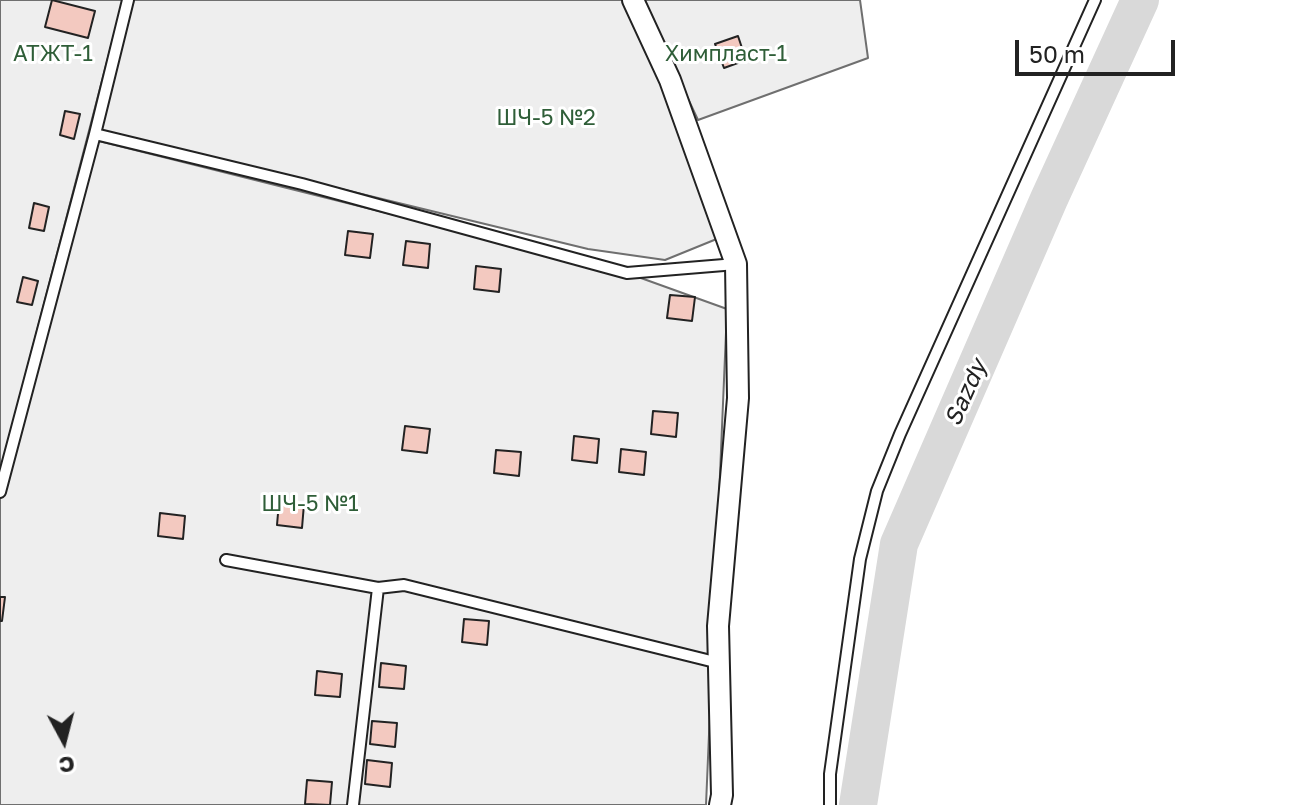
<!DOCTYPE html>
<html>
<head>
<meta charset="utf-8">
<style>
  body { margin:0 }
  #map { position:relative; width:1299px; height:805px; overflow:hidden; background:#fff; font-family:"Golos Text",sans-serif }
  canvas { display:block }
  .north { position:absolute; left:24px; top:701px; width:80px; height:80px; -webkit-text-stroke:6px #fff; paint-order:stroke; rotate:173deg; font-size:22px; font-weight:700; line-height:32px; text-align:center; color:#222 }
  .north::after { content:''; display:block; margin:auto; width:28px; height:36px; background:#222; clip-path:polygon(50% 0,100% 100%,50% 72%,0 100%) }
  .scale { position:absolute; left:1015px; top:40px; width:160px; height:36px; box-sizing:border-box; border:4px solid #222; border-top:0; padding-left:10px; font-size:24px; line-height:28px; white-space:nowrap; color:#222; -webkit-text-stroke:6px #fff; paint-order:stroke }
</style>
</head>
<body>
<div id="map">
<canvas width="1299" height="805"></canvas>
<div class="north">С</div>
<div class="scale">50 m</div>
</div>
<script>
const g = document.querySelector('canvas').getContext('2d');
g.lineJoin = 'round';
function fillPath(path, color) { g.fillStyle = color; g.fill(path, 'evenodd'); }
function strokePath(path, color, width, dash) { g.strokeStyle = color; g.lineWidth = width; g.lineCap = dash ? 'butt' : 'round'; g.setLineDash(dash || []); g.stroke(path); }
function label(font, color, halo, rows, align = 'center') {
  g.font = font + ' "Golos Text",sans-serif'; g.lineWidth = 6; g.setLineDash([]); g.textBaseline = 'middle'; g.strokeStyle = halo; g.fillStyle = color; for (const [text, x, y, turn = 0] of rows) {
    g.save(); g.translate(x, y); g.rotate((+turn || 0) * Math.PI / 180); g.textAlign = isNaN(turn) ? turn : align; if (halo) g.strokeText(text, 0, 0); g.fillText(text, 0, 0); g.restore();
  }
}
const green = new Path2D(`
  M0 0H123L0 473Z
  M129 0H626L724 236 665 260 588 249 98 130Z
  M642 0H860L868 58 698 120Z
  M95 140 627 273 727 309 706 805H0V499Z`);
fillPath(green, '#eee');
strokePath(green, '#6f6f6f', 2);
strokePath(new Path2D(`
  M858 805 899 544 1049 199 1140 0`), '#d9d9d9', 38);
const building = new Path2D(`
  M52 0 95 11 88 38 45 27Z
  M738 36 746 60 724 68 715 44Z
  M65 111 80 114 74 139 60 135Z
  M34 203 49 207 44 231 29 228Z
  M348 231 373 234 370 258 345 255Z
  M406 241 430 244 428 268 403 265Z
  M476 266 501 269 499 292 474 289Z
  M23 277 38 281 32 305 17 302Z
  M670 295 695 297 692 321 667 318Z
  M653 411 678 413 676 437 651 434Z
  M405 426 430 429 427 453 402 450Z
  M574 436 599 439 597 463 572 460Z
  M621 449 646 452 644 475 619 472Z
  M496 450 521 452 519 476 494 473Z
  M279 502 304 504 302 528 277 525Z
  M160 513 185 516 183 539 158 536Z
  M0 597H5L2 621H0Z
  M464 619 489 621 487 645 462 642Z
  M381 663 406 666 404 689 379 687Z
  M317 671 342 674 340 697 315 695Z
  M372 721 397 723 395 747 370 744Z
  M367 760 392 763 390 787 365 784Z
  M307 780 332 782 330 805 305 804Z`);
fillPath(building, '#f3c9c0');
strokePath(building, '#222', 2);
const lane = new Path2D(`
  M95 134 302 184 627 273 736 264
  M0 492 95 134 128 0
  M226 560 378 588 404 585 719 663
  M353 805 378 588
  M830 805V774L860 559 877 491 900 434 1095 0`);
const street = new Path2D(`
  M633 0 670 80 736 264 738 398 718 626 722 795 720 805`);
strokePath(lane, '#222', 14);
strokePath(street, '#222', 24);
strokePath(lane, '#fff', 10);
strokePath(street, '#fff', 20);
label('22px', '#2f5e38', '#fff', [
  ["АТЖТ-1",53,54],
  ["Химпласт-1",726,54],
  ["ШЧ-5 №2",546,118],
  ["ШЧ-5 №1",310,504]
]);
label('italic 24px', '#222', '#fff', [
  ["Sazdy",966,393,-66]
]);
</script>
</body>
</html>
